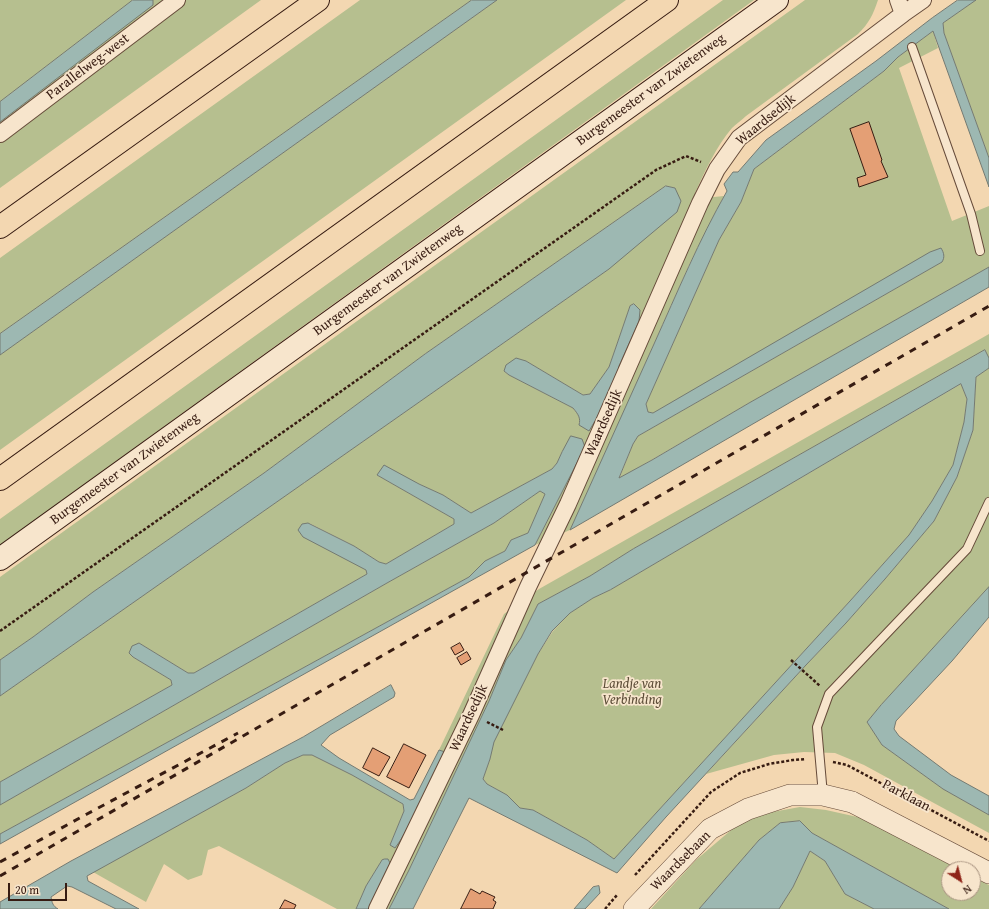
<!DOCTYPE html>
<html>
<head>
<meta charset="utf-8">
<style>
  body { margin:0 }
  #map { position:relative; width:989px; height:909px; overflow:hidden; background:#f3d7b1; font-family:"Gentium Book Plus",serif }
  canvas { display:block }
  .north { position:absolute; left:941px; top:861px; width:40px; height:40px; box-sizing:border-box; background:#f7e5cc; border:1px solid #aa9582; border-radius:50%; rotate:144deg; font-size:11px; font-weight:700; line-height:16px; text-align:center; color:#371c12 }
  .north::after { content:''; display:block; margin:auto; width:14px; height:18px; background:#8f2418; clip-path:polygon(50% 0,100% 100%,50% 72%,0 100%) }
  .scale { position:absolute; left:8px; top:883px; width:59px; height:18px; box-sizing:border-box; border:2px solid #371c12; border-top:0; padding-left:5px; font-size:12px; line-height:14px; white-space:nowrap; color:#371c12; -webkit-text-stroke:3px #f7e5cc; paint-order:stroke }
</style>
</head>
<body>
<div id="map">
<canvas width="989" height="909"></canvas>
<div class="north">N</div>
<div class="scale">20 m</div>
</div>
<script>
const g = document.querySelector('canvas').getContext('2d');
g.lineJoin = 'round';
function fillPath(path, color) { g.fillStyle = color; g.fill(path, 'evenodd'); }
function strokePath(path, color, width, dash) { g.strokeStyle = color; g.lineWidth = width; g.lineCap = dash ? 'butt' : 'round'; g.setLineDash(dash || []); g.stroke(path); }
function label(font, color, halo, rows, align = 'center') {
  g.font = font + ' "Gentium Book Plus",serif'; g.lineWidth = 3.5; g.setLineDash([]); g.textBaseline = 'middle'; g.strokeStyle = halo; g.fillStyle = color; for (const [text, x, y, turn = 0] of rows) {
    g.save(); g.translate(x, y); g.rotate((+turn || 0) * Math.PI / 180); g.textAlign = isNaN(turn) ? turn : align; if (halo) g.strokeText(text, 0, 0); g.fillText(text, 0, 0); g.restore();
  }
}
fillPath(new Path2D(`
  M0 0H133L0 102Z
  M153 0H261L0 188V122L152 5Z
  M360 0H472L0 334V258Z
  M497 0H626L0 450V355Z
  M723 0H754L0 545V519Z
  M805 0H878C873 15 869 23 858 34L746 116C742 120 736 124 732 128 716 147 705 171 695 193L714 197 724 196 690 263 622 416 570 530 535 545 585 447 562 452 557 463 552 469 471 513 443 495 419 484 377 475 454 519V524L386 564 379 562 354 546 309 523 366 570 367 574 194 673H188L139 643 129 653 133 657 171 680 172 685 0 782V696L609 269 675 188 666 186 425 354 264 473 93 592 33 637 0 660V577ZM634 304 639 310 634 334 619 366 617 378 579 425C581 418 578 414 573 408L509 375 504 371 526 361 583 395 590 394 609 367 617 344 630 306Z
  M976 0H989V158L944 33 943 23Z
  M933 31 938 48 899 68 952 221 989 206V267L749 403 619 479 633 444 638 436 942 262 653 413 648 412 646 404 719 240 741 202 754 169 884 71 898 57Z
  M989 334V358L985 350 633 549 590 576 538 604 521 638 506 660 489 701 409 870 389 909H372L382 860 366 886 356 909H337L219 846 208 850 202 875 188 880 164 864 146 902 93 872 246 788 285 763 303 755H312L352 775 403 804 404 811 390 845 416 813 417 807 422 799 444 752 439 750 504 614 539 589Z
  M989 368V587L881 705 867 722 882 745 943 789 989 815V833L864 765 835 753 804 752 774 755 706 774 806 665 846 623 885 579 934 521 957 477 973 430 976 377Z
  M961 384 967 399 964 422 953 465 932 501 909 535 850 601 614 859 587 840 533 810 520 808 507 795 487 784 483 779 490 759 493 742 538 654 553 631 570 613 593 598 610 590Z
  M540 491 545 494 528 533 511 540 505 551 485 561 469 577 0 834V805L387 583 494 523Z
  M800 807 826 810 862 818 958 869H949V893H973V877L989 885V909H949L812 833 800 821 780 823 759 840 699 909H651L696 860 737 825 761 814Z
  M810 851 825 861 845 894 874 909H779L793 887Z`), '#b6bf8f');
const water = new Path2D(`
  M133 0H153V5L0 122V102Z
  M472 0H497L0 355V334Z
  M958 0H976L943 23 944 33 989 158V187L933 31 898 57 884 71 754 169 741 202 719 240 646 404 648 412 653 413 930 252 941 248C944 253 945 257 942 262L638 436 633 444 619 478 652 460 749 403 989 267V287L570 530C598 468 626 406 654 344 677 293 699 240 727 191L724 184 733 172H738L766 140 876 61 932 18Z
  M666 186 675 188 681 201 677 212 609 269 0 696V660L33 637 93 592 264 473 425 354Z
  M634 304 640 310 639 321 619 366 617 378 601 411 589 431 579 425C581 418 578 414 573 408L509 375 504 371 506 365 516 358 526 361 583 395 590 394 609 367 617 344 630 306Z
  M985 350 989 358V368L976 377 973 430 957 477 934 521 885 579 846 623 806 665 666 817 617 873 469 798 413 909H389L409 870 489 701 506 660 521 638 538 604 590 576 633 549ZM961 384 967 399 964 422 953 465 932 501 909 535 850 601 614 859 587 840 533 810 520 808 507 795 487 784 483 779 490 759 494 742 538 654 552 631 570 613 593 598 610 590Z
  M571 436 582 439 585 447 535 545 0 844V834L469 577 485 561 505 551 511 540 528 533 545 494 540 491 494 523 387 583 0 805V782L172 685 171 680 133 657 129 653 132 646 139 643 188 673H194L367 574 366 570 303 537 298 530 302 524 308 523 354 546 379 562 386 564 454 524V519L377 475 384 465 419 484 443 495 471 513 552 469 557 463 562 452Z
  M989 587V617L952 661 896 721 894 729 899 736 951 775 989 796V815L943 789 882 745 867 722 881 705Z
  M391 685 395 693 394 697 330 735 321 745 339 758 410 800 414 799 439 750 445 752 422 799 417 807 416 813 412 821 400 841 395 848 390 845 404 811 403 804 352 775 312 755H303L285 763 246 788 87 876 88 881 139 909H116L72 887 67 886 51 897C52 903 53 906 58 909H0V902L71 861 303 737Z
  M800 821 812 833 949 909H874L845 894 825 861 810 851 793 887 779 909H699L759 840 780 823Z
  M385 859H388L391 865 372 909H356L366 886 382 860Z
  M599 886 600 893 585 909H574L593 887Z`);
fillPath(water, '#9db8b2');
strokePath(water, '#747a72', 1);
const building = new Path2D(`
  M869 122 882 160 881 161 888 177 859 187 857 178 866 175 850 129Z
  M460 643 464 650 455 655 451 648Z
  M467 652 471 659 461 665 457 658Z
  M404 744 426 755 409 788 387 777Z
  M373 748 390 757 379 776 363 768Z
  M471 889 480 894 482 891 495 897 493 900 496 902 493 909H461Z
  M285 900 296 905 294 909H280Z`);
fillPath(building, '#e49f75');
strokePath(building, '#371c12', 1);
const service = new Path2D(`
  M912 47 971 214 980 251
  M823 795 817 727 829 694 967 549 989 502`);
const minor = new Path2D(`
  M898 0 903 14
  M0 134 177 0
  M377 909 471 715 528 587 568 504 700 203 717 169 739 138 903 14 923 0`);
const tertiary = new Path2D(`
  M634 909 710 829 748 809 790 795H823L852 802 989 873`);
const secondary = new Path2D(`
  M0 559 777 0`);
const motorway = new Path2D(`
  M0 227 318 0
  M0 479 667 0`);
strokePath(service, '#664b3a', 10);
strokePath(minor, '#664b3a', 18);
strokePath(tertiary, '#664b3a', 22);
strokePath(secondary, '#371c12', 24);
strokePath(motorway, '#371c12', 24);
strokePath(new Path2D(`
  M0 631 656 170 686 156 701 162
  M791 660 820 686
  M487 722 503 730
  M833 762 847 765 989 841
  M635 875 711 792 740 773 769 764 793 760 806 759
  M605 909 617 895`), '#371c12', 2.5, [3, 2]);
strokePath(service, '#f7e5cc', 8);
strokePath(minor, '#f7e5cc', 16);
strokePath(tertiary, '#f7e5cc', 21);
strokePath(secondary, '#f7e5cc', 22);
strokePath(motorway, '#f3d7b1', 22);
strokePath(new Path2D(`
  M0 862 87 814 238 733
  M0 876 989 306`), '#371c12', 3, [7, 7]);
label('14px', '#371c12', '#f7e5cc', [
  ["Parallelweg-west",88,67,-37],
  ["Burgemeester van Zwietenweg",651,90,-36],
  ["Waardsedijk",766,120,-39],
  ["Burgemeester van Zwietenweg",388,280,-36],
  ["Waardsedijk",604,423,-66],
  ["Burgemeester van Zwietenweg",125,469,-36],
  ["Waardsedijk",469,718,-65],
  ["Parklaan",906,796,28],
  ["Waardsebaan",681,861,-45]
]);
label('italic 14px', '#5d4d38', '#f7e5cc', [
  ["Landje van",632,684],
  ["Verbinding",632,700]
]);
</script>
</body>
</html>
